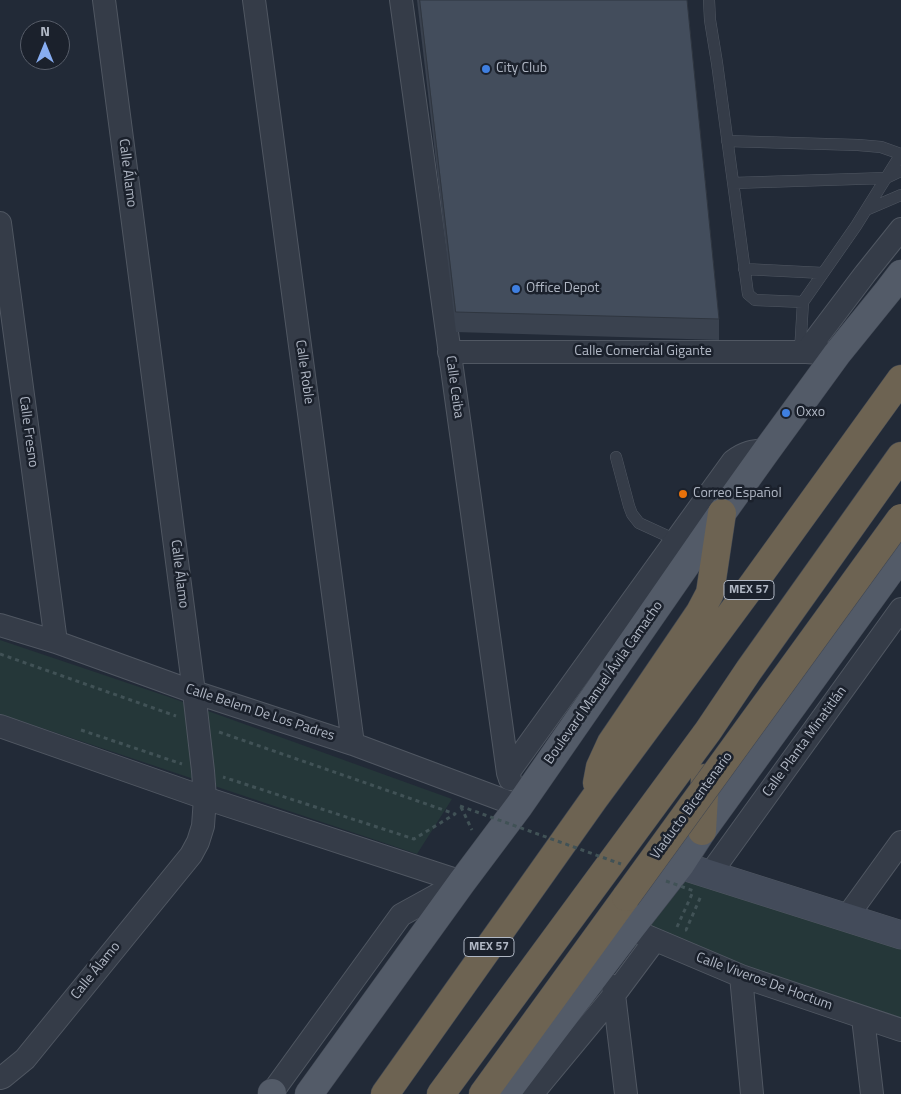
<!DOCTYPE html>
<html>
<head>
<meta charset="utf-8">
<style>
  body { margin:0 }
  #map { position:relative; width:901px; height:1094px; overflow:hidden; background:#222a37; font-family:"Titillium Web",sans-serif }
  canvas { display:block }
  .north { position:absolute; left:20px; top:20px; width:50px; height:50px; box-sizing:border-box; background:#1b212c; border:1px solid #575d69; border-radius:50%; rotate:0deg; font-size:14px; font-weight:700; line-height:20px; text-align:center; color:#b0b7c4 }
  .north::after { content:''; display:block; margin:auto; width:18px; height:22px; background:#87adf2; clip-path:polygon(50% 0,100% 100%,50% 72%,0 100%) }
</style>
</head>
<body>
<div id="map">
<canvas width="901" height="1094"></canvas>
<div class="north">N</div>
</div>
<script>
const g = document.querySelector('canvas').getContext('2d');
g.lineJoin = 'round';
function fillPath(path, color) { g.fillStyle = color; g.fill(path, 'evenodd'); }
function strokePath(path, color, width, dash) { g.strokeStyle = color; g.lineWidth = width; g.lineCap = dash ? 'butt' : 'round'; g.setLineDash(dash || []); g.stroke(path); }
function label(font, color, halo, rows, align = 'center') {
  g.font = font + ' "Titillium Web",sans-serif'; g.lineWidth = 5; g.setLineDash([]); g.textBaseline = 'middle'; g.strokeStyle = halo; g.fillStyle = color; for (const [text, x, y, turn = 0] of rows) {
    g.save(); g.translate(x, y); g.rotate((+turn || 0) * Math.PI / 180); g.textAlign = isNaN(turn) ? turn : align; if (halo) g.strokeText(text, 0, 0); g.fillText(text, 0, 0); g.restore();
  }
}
fillPath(new Path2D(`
  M0 640 172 698 452 799 417 854 0 714Z
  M680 865 901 941V1033L620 942Z`), '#253739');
const lane = new Path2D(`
  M709 0 710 20 717 63 748 294 755 300 803 302
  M727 141 858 145 881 147 901 154 856 226 803 302 800 352
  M733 183 886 178 901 171
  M866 210 901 195
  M744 269 823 273
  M616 457 629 506 632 514 639 523 676 540`);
const street = new Path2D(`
  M254 0 353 744
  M401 0 508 773
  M0 223 56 642
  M449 352H806L837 354
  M806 352 865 274 901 229
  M0 625 56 642 194 692 353 744 519 806
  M0 726 205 798 462 882
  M510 779 508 773 733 461C745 452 752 451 767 450
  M710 874 901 609
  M846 918 901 842
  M630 929 741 976 901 1030
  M741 976 752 1094
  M613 986 626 1094
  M863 1018 872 1094
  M0 1078 3 1077 25 1059 191 855 198 842 203 826 205 798 203 771 194 692 104 0
  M271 1094 401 915 461 882
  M532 1094 614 995 655 940`);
const secondary = new Path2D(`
  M680 865 901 935`);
const primary = new Path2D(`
  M272 1094V1093
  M309 1094 462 882 519 806 722 513 767 450 837 354 888 291 901 274
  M505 1094 630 929 680 865 702 831 901 556`);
const highway = new Path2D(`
  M597 783 600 767 611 743 700 612 710 593 722 513
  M702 831 705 778
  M385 1094 594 799 753 584 901 379
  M441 1094 708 731 749 670 901 456
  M483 1094 626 897`);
strokePath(lane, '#505762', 12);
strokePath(street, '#505762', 24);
strokePath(secondary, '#505762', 29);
strokePath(primary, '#3e4551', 29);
strokePath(highway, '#404752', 29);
strokePath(new Path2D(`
  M0 654 176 716
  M81 730 182 764
  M219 732 455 814 414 839 223 777
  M461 807 472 830
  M677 927 692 894
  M685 930H686L701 896`), '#415256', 3, [4, 4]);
strokePath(lane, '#353c48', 11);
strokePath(street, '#353c48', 22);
strokePath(secondary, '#434b5a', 28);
strokePath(primary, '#535b68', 28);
strokePath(highway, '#6d6352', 28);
const highwayBridge = new Path2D(`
  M626 897 901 518`);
strokePath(highwayBridge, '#404752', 29, []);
strokePath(new Path2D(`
  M460 806 621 864
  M666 881 694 891`), '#415256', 3, [4, 4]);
strokePath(highwayBridge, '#6d6352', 28);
fillPath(new Path2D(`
  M417 0H687L719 319V340L456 332Z`), '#3a424f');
const building = new Path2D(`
  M420 0H687L719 319 456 312Z`);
fillPath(building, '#434d5c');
strokePath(building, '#2f3640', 1);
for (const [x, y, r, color] of [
  [486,69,5,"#3f7fe0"],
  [516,289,5,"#3f7fe0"],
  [786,413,5,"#3f7fe0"],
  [683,494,5,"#e8710a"]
]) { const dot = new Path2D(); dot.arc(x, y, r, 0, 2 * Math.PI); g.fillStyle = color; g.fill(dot); strokePath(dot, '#1b212c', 2); }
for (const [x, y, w] of [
  [749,590,50],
  [489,947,50]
]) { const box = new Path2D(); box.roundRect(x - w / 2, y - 9.5, w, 19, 4); g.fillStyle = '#1b212c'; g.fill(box); strokePath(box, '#b0b7c4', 1); }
label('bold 12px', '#b0b7c4', null, [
  ["MEX 57",749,590],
  ["MEX 57",489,947]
]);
label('14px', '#b0b7c4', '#1b212c', [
  ["City Club",496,69],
  ["Office Depot",526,289],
  ["Oxxo",796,413],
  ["Correo Español",693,494]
], 'left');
label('14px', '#b0b7c4', '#1b212c', [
  ["Calle Álamo",127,173,83],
  ["Calle Comercial Gigante",643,352],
  ["Calle Roble",304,372,82],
  ["Calle Ceiba",454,387,82],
  ["Calle Fresno",28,432,82],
  ["Calle Álamo",179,574,83],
  ["Boulevard Manuel Ávila Camacho",604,683,-55],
  ["Calle Belem De Los Padres",260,713,18],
  ["Calle Planta Minatitlán",805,742,-54],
  ["Viaducto Bicentenario",692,806,-54],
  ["Calle Álamo",96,971,-51],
  ["Calle Viveros De Hoctum",764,982,20]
]);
</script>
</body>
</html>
